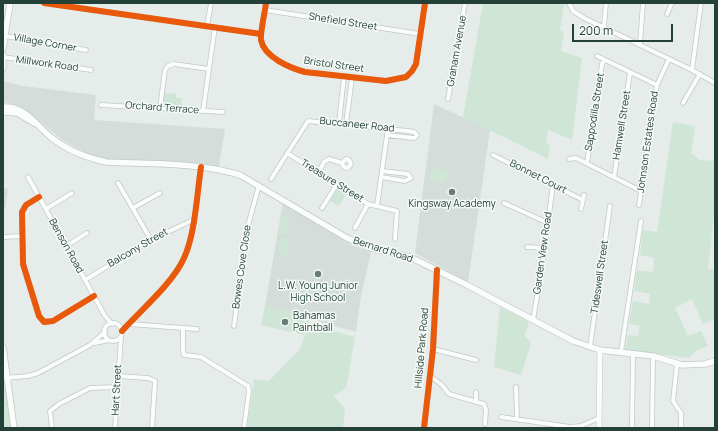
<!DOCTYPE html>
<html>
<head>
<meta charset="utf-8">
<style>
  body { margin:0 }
  #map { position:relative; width:718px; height:431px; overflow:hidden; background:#e6ece9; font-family:Manrope,sans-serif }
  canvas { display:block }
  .frame { position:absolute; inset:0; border:4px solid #234137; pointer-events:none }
  .scale { position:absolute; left:572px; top:24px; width:101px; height:18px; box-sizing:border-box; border:2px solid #234137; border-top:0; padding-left:5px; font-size:12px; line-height:14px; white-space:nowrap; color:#234137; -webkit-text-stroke:3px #f5faf7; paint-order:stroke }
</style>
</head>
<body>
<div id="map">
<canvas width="718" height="431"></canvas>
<div class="frame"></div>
<div class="scale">200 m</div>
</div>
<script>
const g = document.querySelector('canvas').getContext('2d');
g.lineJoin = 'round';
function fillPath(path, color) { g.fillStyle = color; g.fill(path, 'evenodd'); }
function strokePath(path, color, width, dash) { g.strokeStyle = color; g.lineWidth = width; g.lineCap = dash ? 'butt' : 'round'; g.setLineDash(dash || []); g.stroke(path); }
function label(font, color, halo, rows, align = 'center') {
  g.font = font + ' Manrope,sans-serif'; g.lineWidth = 3; g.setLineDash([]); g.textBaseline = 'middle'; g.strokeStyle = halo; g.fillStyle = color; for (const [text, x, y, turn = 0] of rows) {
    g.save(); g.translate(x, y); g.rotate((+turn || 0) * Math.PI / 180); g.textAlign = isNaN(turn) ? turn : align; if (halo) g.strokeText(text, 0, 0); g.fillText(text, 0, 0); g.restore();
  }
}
fillPath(new Path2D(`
  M4 81 22 86 96 95 94 120 225 129 219 166 105 159 88 154 64 141 27 111 3 101Z
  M434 104 490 130 468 282 415 253Z
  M3 188 8 189 5 209H3Z
  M283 202 353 246 371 252 361 296 356 332 265 306Z`), '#d4ddd9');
fillPath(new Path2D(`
  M483 3H561L564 5 560 30 564 32 561 51 582 58 572 140 548 130 546 143 550 145 548 159 463 117Z
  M163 93 176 94V98H182L181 107 165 106 162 102Z
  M673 122 695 126 691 153 700 160 715 161V204L708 269 715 270V319L703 324 692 299 675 308 688 336 701 331 708 346 696 351 688 358 625 350 628 335 638 336 640 326 629 324 633 301 649 304 650 294 634 291 637 270 653 272 654 258 640 255 643 230 657 232Z
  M431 168 448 170 446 183 429 181Z
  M338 188 347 193 339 206 330 201Z
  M282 215 290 216 286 235 278 234Z
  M281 238 290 240 286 256 278 254Z
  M265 306 310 319 304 335 261 325Z
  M500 307 527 321 529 325 524 335 531 343 521 375 494 367Z
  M309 324 355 337 346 388 334 396 345 409 343 428H247L254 379 269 381 300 349Z
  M3 382H5L12 428H3Z`), '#cfe5d5');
const minor = new Path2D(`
  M44 3 261 34
  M266 3C265 12 260 33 261 40 264 57 290 68 305 72L386 81 406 77 412 71 416 64 425 3
  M569 3 573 11 584 18 692 70
  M701 3 692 70 715 83
  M265 10 420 34
  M667 14 672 3
  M207 26 211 3
  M604 26 606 3
  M5 36 86 50
  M640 44 643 3
  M597 56 657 85
  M3 57 91 70
  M448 99 465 3
  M683 103 700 74
  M101 105 223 112
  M160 108 165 70 168 66 174 64 209 69
  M203 111 215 27
  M339 123 344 77
  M346 124 352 78
  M287 153 368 204 397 211 395 239
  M493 155 583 200
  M569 159 576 158 641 191
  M587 163 602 64 604 60
  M319 172 324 162 329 159 342 163 343 166 346 168 349 167 351 164 349 160 346 159 342 163
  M28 177 105 316 112 324
  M381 177 405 181 411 178 408 174 382 171
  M614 177 630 73
  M271 179 308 121 408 131 414 132 417 135 414 138 387 135
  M118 183 151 240
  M39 197 26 205 22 212 23 264 39 316 44 322 53 321 94 296
  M504 203 548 223
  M639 205 657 85 669 59
  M377 206 388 128
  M133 208 160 193
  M322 208 337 184
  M46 209 72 193
  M581 209 584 195
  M355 228 368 204
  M3 237 22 236
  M66 246 87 233
  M527 247 545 248
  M85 280 151 240 193 220
  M533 320 543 260 553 185
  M104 332a9 9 0 1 1 18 0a9 9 0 1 1-18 0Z
  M129 324 197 329
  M234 326 246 233 259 185
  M183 328V350L184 355 201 357 248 386 249 391 244 428
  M122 331C141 310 173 283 184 258 195 235 197 194 201 167
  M95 343 109 340
  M590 347 610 206
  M433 349 476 360
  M621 352 641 221
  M677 364 673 401 681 413V428
  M118 376 148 378 155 381 152 428
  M430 376 442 385 449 394 484 404 486 410 485 424
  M6 378 28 376 38 373 90 345 105 332
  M516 387 517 419
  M476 402V392
  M501 417 570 427 581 426 599 418
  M52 428 50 411 59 404 90 388 117 387
  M115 428 121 337
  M632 428 633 354
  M652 428 653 356`);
const tertiary = new Path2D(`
  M424 428 433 349 437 270
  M599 428 600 350`);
const secondary = new Path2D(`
  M3 48 10 3
  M3 55V68
  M3 107C27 106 36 126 52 138 67 150 88 158 106 162 150 164 197 162 240 175L347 238 371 248 410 257 467 285 573 341 600 350 653 356 682 365 705 364 715 361
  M3 112 17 113 34 123
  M3 347 14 428`);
strokePath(minor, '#c3c9c6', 5.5);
strokePath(tertiary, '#c3c9c6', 6);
strokePath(secondary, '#c2c9c6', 7);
strokePath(minor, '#fbfcfc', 4);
strokePath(tertiary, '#fbfcfc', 5);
strokePath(secondary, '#fbfcfc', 5.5);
strokePath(new Path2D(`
  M44 3 261 34
  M266 3C265 12 260 33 261 40 264 57 290 68 305 72L386 81 406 77 412 71 416 64 425 3
  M39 197 26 205 22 212 23 264 39 316 44 322 53 321 94 296
  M122 331C141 310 173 283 184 258 195 235 197 194 201 167
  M424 428 433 349 437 270`), '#e8590c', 6);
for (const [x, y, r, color] of [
  [452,192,4,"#677d75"],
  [318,274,4,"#677d75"],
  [285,322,4,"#677d75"]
]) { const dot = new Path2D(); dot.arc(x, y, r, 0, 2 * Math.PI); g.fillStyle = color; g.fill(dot); strokePath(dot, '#f5faf7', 1.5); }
label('10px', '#234137', '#f5faf7', [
  ["Shefield Street",343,22,9],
  ["Village Corner",45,43,10],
  ["Graham Avenue",457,51,-80],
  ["Millwork Road",47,64,8],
  ["Bristol Street",334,65,8],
  ["Orchard Terrace",162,108,4],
  ["Sappodilla Street",595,112,-81],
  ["Buccaneer Road",357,125,6],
  ["Hamwell Street",622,125,-81],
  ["Johnson Estates Road",648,142,-82],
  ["Bonnet Court",538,177,27],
  ["Treasure Street",332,181,32],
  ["Benson Road",66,246,61],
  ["Balcony Street",138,248,-30],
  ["Bernard Road",383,250,18],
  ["Garden View Road",543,253,-82],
  ["Bowes Cove Close",242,267,-82],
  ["Tideswell Street",600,277,-82],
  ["Hillside Park Road",422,348,-85],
  ["Hart Street",117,390,-87]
]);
label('10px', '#234137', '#f5faf7', [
  ["Kingsway Academy",452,204],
  ["L.W. Young Junior",318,286],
  ["High School",318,298],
  ["Bahamas",293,316,"left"],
  ["Paintball",293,328,"left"]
]);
</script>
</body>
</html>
